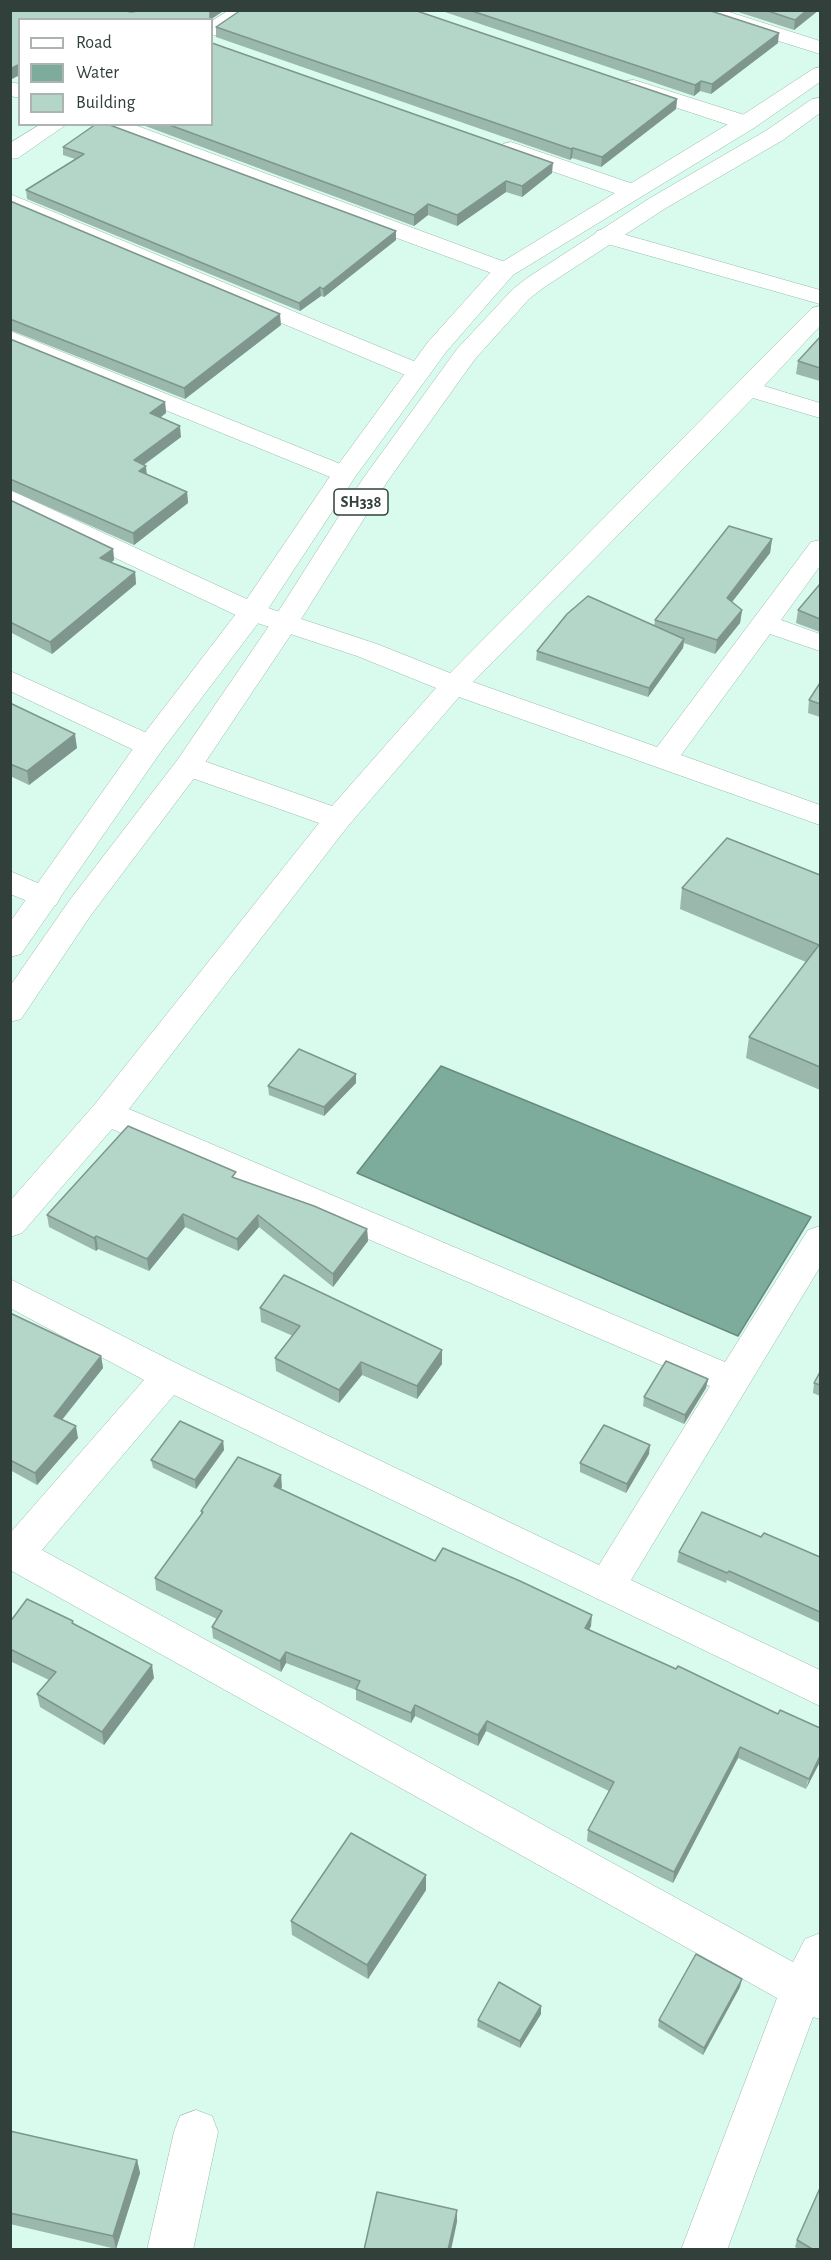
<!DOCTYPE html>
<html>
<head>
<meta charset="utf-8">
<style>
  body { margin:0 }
  #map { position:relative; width:831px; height:2260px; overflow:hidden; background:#d8fbee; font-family:"Alegreya Sans",sans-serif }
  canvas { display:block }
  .frame { position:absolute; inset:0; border:12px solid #32403b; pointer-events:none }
  .legend { position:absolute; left:18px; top:18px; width:195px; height:108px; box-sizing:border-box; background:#fff; border:2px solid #adb3b1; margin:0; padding:8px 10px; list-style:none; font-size:18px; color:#32403b }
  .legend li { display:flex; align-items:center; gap:12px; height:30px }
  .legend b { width:30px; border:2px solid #adb3b1 }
</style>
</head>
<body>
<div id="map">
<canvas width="831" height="2260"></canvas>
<div class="frame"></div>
<ul class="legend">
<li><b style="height:8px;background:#fff"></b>Road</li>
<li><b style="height:16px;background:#7eac9c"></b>Water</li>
<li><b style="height:16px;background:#b4d6c9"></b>Building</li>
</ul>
</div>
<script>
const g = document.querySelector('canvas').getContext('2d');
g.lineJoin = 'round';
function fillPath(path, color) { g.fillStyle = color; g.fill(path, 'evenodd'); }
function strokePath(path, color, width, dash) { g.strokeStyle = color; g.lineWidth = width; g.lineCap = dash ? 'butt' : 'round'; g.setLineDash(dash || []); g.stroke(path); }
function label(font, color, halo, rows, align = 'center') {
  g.font = font + ' "Alegreya Sans",sans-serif'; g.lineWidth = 6; g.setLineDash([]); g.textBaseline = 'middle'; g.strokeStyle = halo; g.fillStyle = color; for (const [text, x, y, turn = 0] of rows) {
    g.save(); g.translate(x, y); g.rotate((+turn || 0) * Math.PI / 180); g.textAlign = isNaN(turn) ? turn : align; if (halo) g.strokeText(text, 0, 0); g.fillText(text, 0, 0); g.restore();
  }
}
const water = new Path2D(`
  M441 1066 811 1217 738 1336 357 1173Z`);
fillPath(water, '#7eac9c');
strokePath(water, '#678c7f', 1.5);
const street = new Path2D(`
  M229 10H254L219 34 212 36V21Z
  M690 10H723L820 41V54L693 14Z
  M634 80 754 118 757 123 754 128H738L626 91 623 86 626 81Z
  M10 82 20 84V98L10 96Z
  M41 124H67L18 158 10 159V143Z
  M100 124H132L513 265 517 270 513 275H497L102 129Z
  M511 142 639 186 642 191 639 196H623L503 154 500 149 503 144Z
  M10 194 428 367 431 372 428 377 419 379 410 377 10 209Z
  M605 229 820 290V304L597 241 594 236 597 231Z
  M820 306V326L764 386 820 403V418L753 398 473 682 657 747 811 542 820 540V566L781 620 820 634V651L770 634 681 755 820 805V825L459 697 348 826 129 1109 725 1362 808 1230 820 1226V1267L631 1580 820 1670V1706L174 1395 42 1550 793 1962 805 1939 820 1933V2019L813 2017 727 2250H681L777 1998 10 1570V1533L144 1380 10 1308V1279L182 1366 599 1565 710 1386 112 1129 22 1233 10 1237V1201L95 1104 319 823 178 773 174 766 178 759 188 757 198 759 332 806 436 688 357 656 242 618 10 508V490L262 606 377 644 450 673 812 308Z
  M10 331 353 469 357 474 353 479 344 482 335 479 10 347Z
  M10 671 160 739 164 746 160 753 150 755 140 753 10 691Z
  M10 871 56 891 60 898 56 905 45 908 10 894Z
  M196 2110 212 2116 218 2132 193 2250H147L174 2132 180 2116Z`);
const primary = new Path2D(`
  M820 67V82L754 128 513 275 446 352 355 477 262 618 160 753 21 954 10 957V922L140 739 242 606 335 469 428 342 497 265 738 118 813 69Z
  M820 98V113L783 140 666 208 543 288 529 299 475 359 387 482 298 624 198 773 91 915 21 1019 10 1022V986L69 901 178 759 271 623 362 480 457 349 513 289 527 278 650 198 767 130 812 99Z`);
strokePath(street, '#99baad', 1);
strokePath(primary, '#99baad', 1);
fillPath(street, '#fff');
fillPath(primary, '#fff');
fillPath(new Path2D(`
  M439 10H708L778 43 711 94 700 91 694 96Z
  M732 10H819L794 30Z
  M216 27 677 99 676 109 601 167 572 158 570 160 216 37Z
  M140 124H212L552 173 522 197 506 192 457 226 428 215 414 226Z
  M63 147 396 231V240L324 297 321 296 300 311 27 199 26 190 75 159 63 155Z
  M10 201 281 325 185 399 10 330Z
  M820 337V381L796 374 798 361Z
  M10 339 165 402 166 413 160 418 181 437 144 465 147 475 187 492 188 503 134 545 10 490Z
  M10 500 113 549 114 560 111 563 135 572 136 584 52 654 10 632Z
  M772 539 770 553 732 602 742 610 740 623 715 654 684 643 683 648 648 697 536 660 537 651 654 626 655 620Z
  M820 584V632L796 623 798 610Z
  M820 683V717L808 713 809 700Z
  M10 703 77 748 29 785 10 776Z
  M820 875V1090L746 1058 749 1037 806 962 680 909 682 888Z
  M356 1074V1083L324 1116 269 1095 268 1086Z
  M236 1179 367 1229 368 1241 333 1287 259 1227 238 1251 185 1227 149 1271 98 1249 96 1251 49 1227 47 1215Z
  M260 1308 442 1350V1364L417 1399 362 1375 339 1403 276 1371 275 1358 293 1336 261 1322Z
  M10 1313 101 1356 103 1368 62 1420 78 1438 37 1485 10 1470Z
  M820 1372V1396L813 1393 814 1383Z
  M708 1379 706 1388 684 1424 643 1406 644 1397Z
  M223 1441 224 1450 196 1489 153 1468 151 1460Z
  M649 1454 626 1493 580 1472V1463Z
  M282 1487 280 1489 435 1561 591 1626 589 1630 778 1714 820 1728 806 1789 738 1758 673 1883 587 1841 588 1830 609 1791 486 1731 478 1746 415 1716 411 1723 356 1700V1690L286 1663 281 1672 213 1638 212 1627 217 1619 156 1590 155 1578 201 1515V1511Z
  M761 1537 820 1557V1623L727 1580 726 1583 677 1562 679 1552Z
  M10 1622 74 1624 154 1678 104 1745 40 1707 37 1694 49 1680 10 1661Z
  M426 1875V1890L368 1979 292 1935 291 1921Z
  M740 1987 703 2055 658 2027 659 2020Z
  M541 2006V2014L520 2048 477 2027 478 2020Z
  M10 2131 137 2160 140 2173 116 2249 10 2224Z
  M797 2240 820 2250H800L795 2247Z`), '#9bb8ad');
fillPath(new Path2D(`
  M210 10H225L210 20Z
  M807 10H819L794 30 795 20Z
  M779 33 778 43 711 94 712 84Z
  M20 64V75L10 80V69Z
  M701 81 700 91 694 96 695 85Z
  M677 99 676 109 601 167 602 157Z
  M573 148 572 158 570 160 571 149Z
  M553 163 552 173 522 197V186Z
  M506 181V192L457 226V215Z
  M428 204V215L414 226V215Z
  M396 231V240L324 297 323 289Z
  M320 287 321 296 300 311 299 303Z
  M280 314 281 325 185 399 184 388Z
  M165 402 166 413 151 424 150 413Z
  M180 426 181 437 135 471 134 460Z
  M146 466 147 477 139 471Z
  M187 492 188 503 134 545 133 533Z
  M772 539 770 553 725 611 727 598Z
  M113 549 114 560 102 570 100 558Z
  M135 572 136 584 52 654 50 642Z
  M742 610 740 623 715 654 717 640Z
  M684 639 683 648 648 697 649 688Z
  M75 734 77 748 29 785 27 771Z
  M356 1074V1083L324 1116V1107Z
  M183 1214 185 1227 149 1271 147 1259Z
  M258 1215 259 1227 238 1251 237 1239Z
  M367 1229 368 1241 333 1287V1274Z
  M96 1236 98 1249 96 1251 94 1238Z
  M442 1350V1364L417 1399V1386Z
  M101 1356 103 1368 56 1427 54 1416Z
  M361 1362 362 1375 339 1403V1390Z
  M708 1379 706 1388 684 1424 685 1415Z
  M76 1426 78 1438 37 1485 35 1473Z
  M223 1441 224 1450 196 1489 195 1480Z
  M650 1445 649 1454 626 1493 627 1484Z
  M281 1475 282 1487 275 1498 274 1486Z
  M592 1615 591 1626 584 1639 585 1628Z
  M286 1652V1663L281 1672 280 1661Z
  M152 1665 154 1678 104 1745 102 1732Z
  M415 1705V1716L411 1723V1713Z
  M487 1721 486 1731 478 1746V1735Z
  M740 1747 738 1758 673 1883 674 1872Z
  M820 1756V1762L806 1789 809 1779Z
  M426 1875V1890L368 1979 367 1965Z
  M742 1979 740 1987 703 2055 704 2048Z
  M541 2006V2014L520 2048V2041Z
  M137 2160 140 2173 116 2249 113 2236Z
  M457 2210V2222L451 2250H448Z`), '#7e968d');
const building = new Path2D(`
  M10 10H121L131 12 146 10H210V20H20V64L10 69Z
  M241 10H414L677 99 602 157 573 148 571 149 216 27Z
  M469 10H708L779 33 712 84 701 81 695 85Z
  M765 10H807L795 20Z
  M212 43 553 163 522 186 506 181 457 215 428 204 414 215 167 124H212Z
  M96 124H107L396 231 323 289 320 287 299 303 26 190 84 154 63 147Z
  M10 201 280 314 184 388 10 319Z
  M820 337V368L798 361Z
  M10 339 165 402 150 413 180 426 134 460 146 466 139 471 187 492 133 533 10 479Z
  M10 500 113 549 100 558 135 572 50 642 10 622Z
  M729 526 772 539 727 598 742 610 717 640 655 620Z
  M820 584V619L798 610Z
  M588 596 684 639 649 688 537 651 567 614Z
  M820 683V704L809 700Z
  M10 703 75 734 27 771 10 764Z
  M727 838 820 875V1067L749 1037 819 945 682 888Z
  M299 1049 356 1074 324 1107 268 1086Z
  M128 1126 236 1172 232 1177 314 1206 367 1229 333 1274 258 1215 237 1239 183 1214 147 1259 96 1236 94 1238 47 1215Z
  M284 1275 442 1350 417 1386 361 1362 339 1390 275 1358 300 1326 260 1308Z
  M10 1313 101 1356 54 1416 76 1426 35 1473 10 1460Z
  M666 1361 708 1379 685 1415 644 1397Z
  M820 1372V1385L814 1383Z
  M180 1421 223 1441 195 1480 151 1460Z
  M604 1425 650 1445 627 1484 580 1463Z
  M238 1457 281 1475 274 1486 435 1561 443 1548 520 1581 592 1615 585 1628 676 1669 678 1666 778 1714 780 1710 820 1728V1756L809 1779 740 1747 674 1872 588 1830 614 1782 487 1721 478 1735 415 1705 411 1713 356 1689 360 1681 286 1652 280 1661 212 1627 222 1611 155 1578 203 1512 201 1511Z
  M702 1512 761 1537 764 1533 820 1557V1612L729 1571 727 1573 679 1552Z
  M27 1599 73 1621 72 1623 152 1665 102 1732 37 1694 56 1672 10 1649V1622Z
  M351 1833 426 1875 367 1965 291 1921Z
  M696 1954 742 1979 704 2048 659 2020Z
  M499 1982 541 2006 520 2041 478 2020Z
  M10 2131 137 2160 113 2236 10 2213Z
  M820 2188V2250H814L797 2240Z
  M377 2192 457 2210 448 2250H364Z`);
fillPath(building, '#b4d6c9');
strokePath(building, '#7e968d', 1.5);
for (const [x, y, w] of [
  [361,502,54]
]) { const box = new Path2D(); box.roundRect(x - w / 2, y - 13, w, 26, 4.5); g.fillStyle = '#fff'; g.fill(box); strokePath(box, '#32403b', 1.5); }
label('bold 16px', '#32403b', null, [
  ["SH338",361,502]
]);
</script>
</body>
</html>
